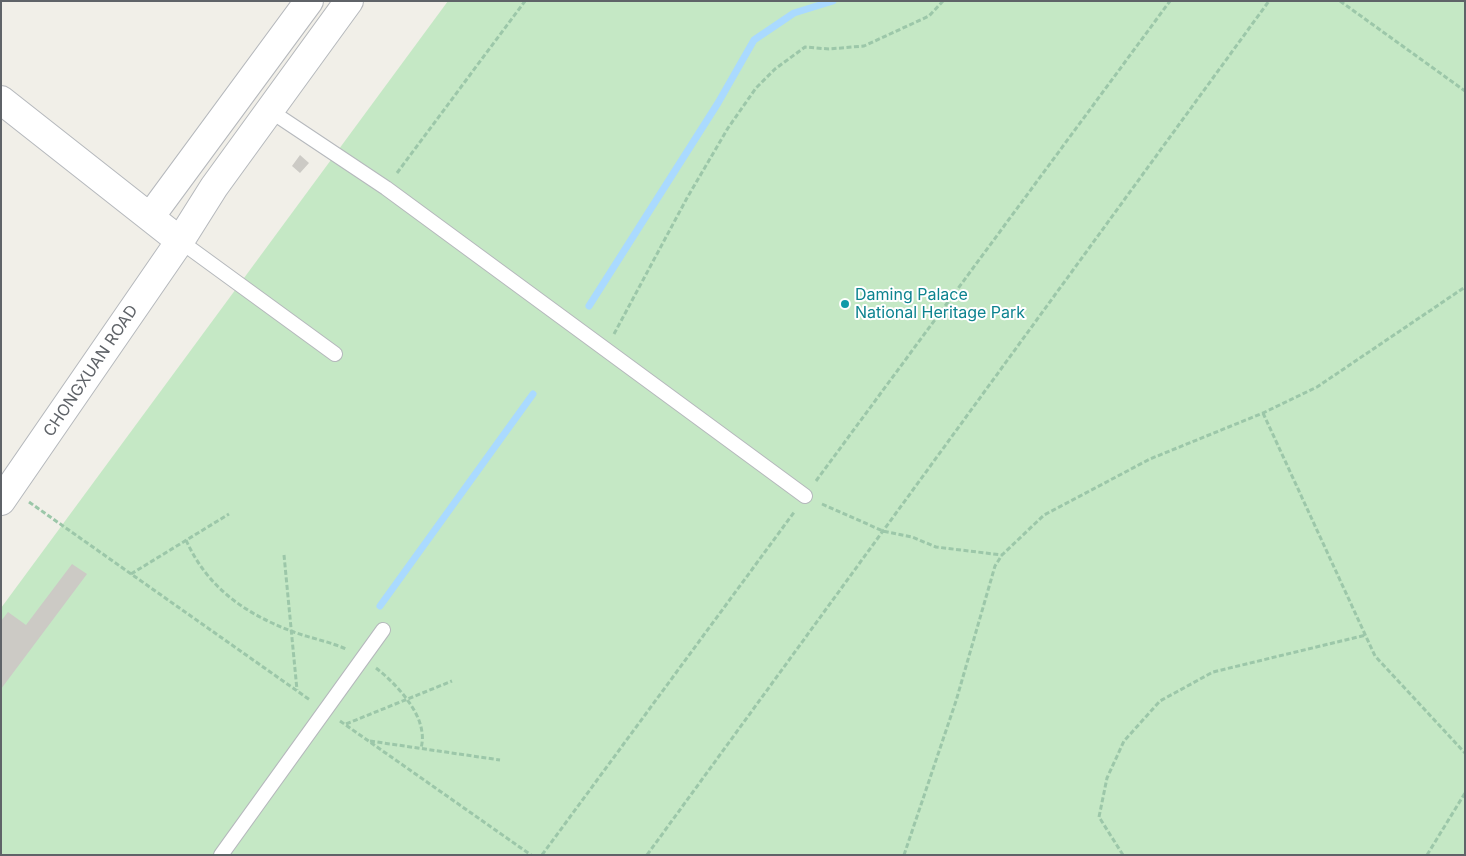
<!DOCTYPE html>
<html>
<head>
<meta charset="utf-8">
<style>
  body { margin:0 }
  #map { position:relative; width:1466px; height:856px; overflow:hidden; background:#f1efe8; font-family:Inter,sans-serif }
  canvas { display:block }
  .frame { position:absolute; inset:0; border:2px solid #5f6368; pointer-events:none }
</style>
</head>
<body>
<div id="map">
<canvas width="1466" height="856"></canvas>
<div class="frame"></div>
</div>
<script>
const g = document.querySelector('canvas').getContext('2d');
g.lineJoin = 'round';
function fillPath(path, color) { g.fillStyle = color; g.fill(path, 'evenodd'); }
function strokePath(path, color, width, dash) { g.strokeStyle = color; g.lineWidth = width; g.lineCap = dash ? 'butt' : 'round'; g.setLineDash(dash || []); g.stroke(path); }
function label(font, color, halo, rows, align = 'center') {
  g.font = font + ' Inter,sans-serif'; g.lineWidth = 4; g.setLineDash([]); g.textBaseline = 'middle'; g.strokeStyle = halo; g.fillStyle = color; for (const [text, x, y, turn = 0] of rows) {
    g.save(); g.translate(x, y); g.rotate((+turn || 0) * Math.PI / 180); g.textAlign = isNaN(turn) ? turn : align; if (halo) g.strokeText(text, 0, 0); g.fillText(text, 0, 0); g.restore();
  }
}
fillPath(new Path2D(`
  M448 1H1465V855H1V608Z`), '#c5e8c5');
strokePath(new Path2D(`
  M589 306 718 103 754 40 794 13 833 1
  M380 606 533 394`), '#aadaff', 7);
fillPath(new Path2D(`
  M300 155 309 163 300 173 292 166Z
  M72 564 87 574 1 689V621L8 612 26 625Z`), '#cccac5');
const service = new Path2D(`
  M269 110 386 188 805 496
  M180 241 335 354
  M221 855 383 630`);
const tertiary = new Path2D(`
  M1 100 180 241 214 187 349 1
  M150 217 309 1
  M1 501 180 241`);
strokePath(service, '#b5b8bc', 16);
strokePath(tertiary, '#b5b8bc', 30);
strokePath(new Path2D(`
  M1340 1 1465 91
  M397 173 525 1
  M614 334 687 198 728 128 756 88 775 69 805 47 829 49 864 46 929 16 943 1
  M1263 413 1375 656 1465 753
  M816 481 1170 1
  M29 502 310 700
  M822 504 883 531 912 537 936 547 1002 555
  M186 540C207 587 244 613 291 631 309 638 328 641 346 649
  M284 555 297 690
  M131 574 229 514
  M376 668C394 682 420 709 422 733 423 738 422 744 421 749
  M340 721 531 855
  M346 724 452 681
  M370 741 500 760
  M542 855 795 511
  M647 855 1269 1
  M904 855 956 701 995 566 1002 555 1044 515 1150 459 1263 413 1317 387 1465 287
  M1123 855 1099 817 1107 778 1124 741 1160 701 1213 672 1366 635
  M1427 855 1465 793`), '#9cc7a9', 3, [5, 2.5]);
strokePath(service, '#fff', 14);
strokePath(tertiary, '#fff', 28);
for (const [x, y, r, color] of [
  [845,304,5,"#0f9aa8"]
]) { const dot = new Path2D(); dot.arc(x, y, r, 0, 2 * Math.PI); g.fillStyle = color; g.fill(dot); strokePath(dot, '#fff', 2); }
label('16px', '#0d838f', '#fff', [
  ["Daming Palace",855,295],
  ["National Heritage Park",855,313]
], 'left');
label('16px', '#5f6368', '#fff', [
  ["CHONGXUAN ROAD",91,371,-56]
]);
</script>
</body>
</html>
